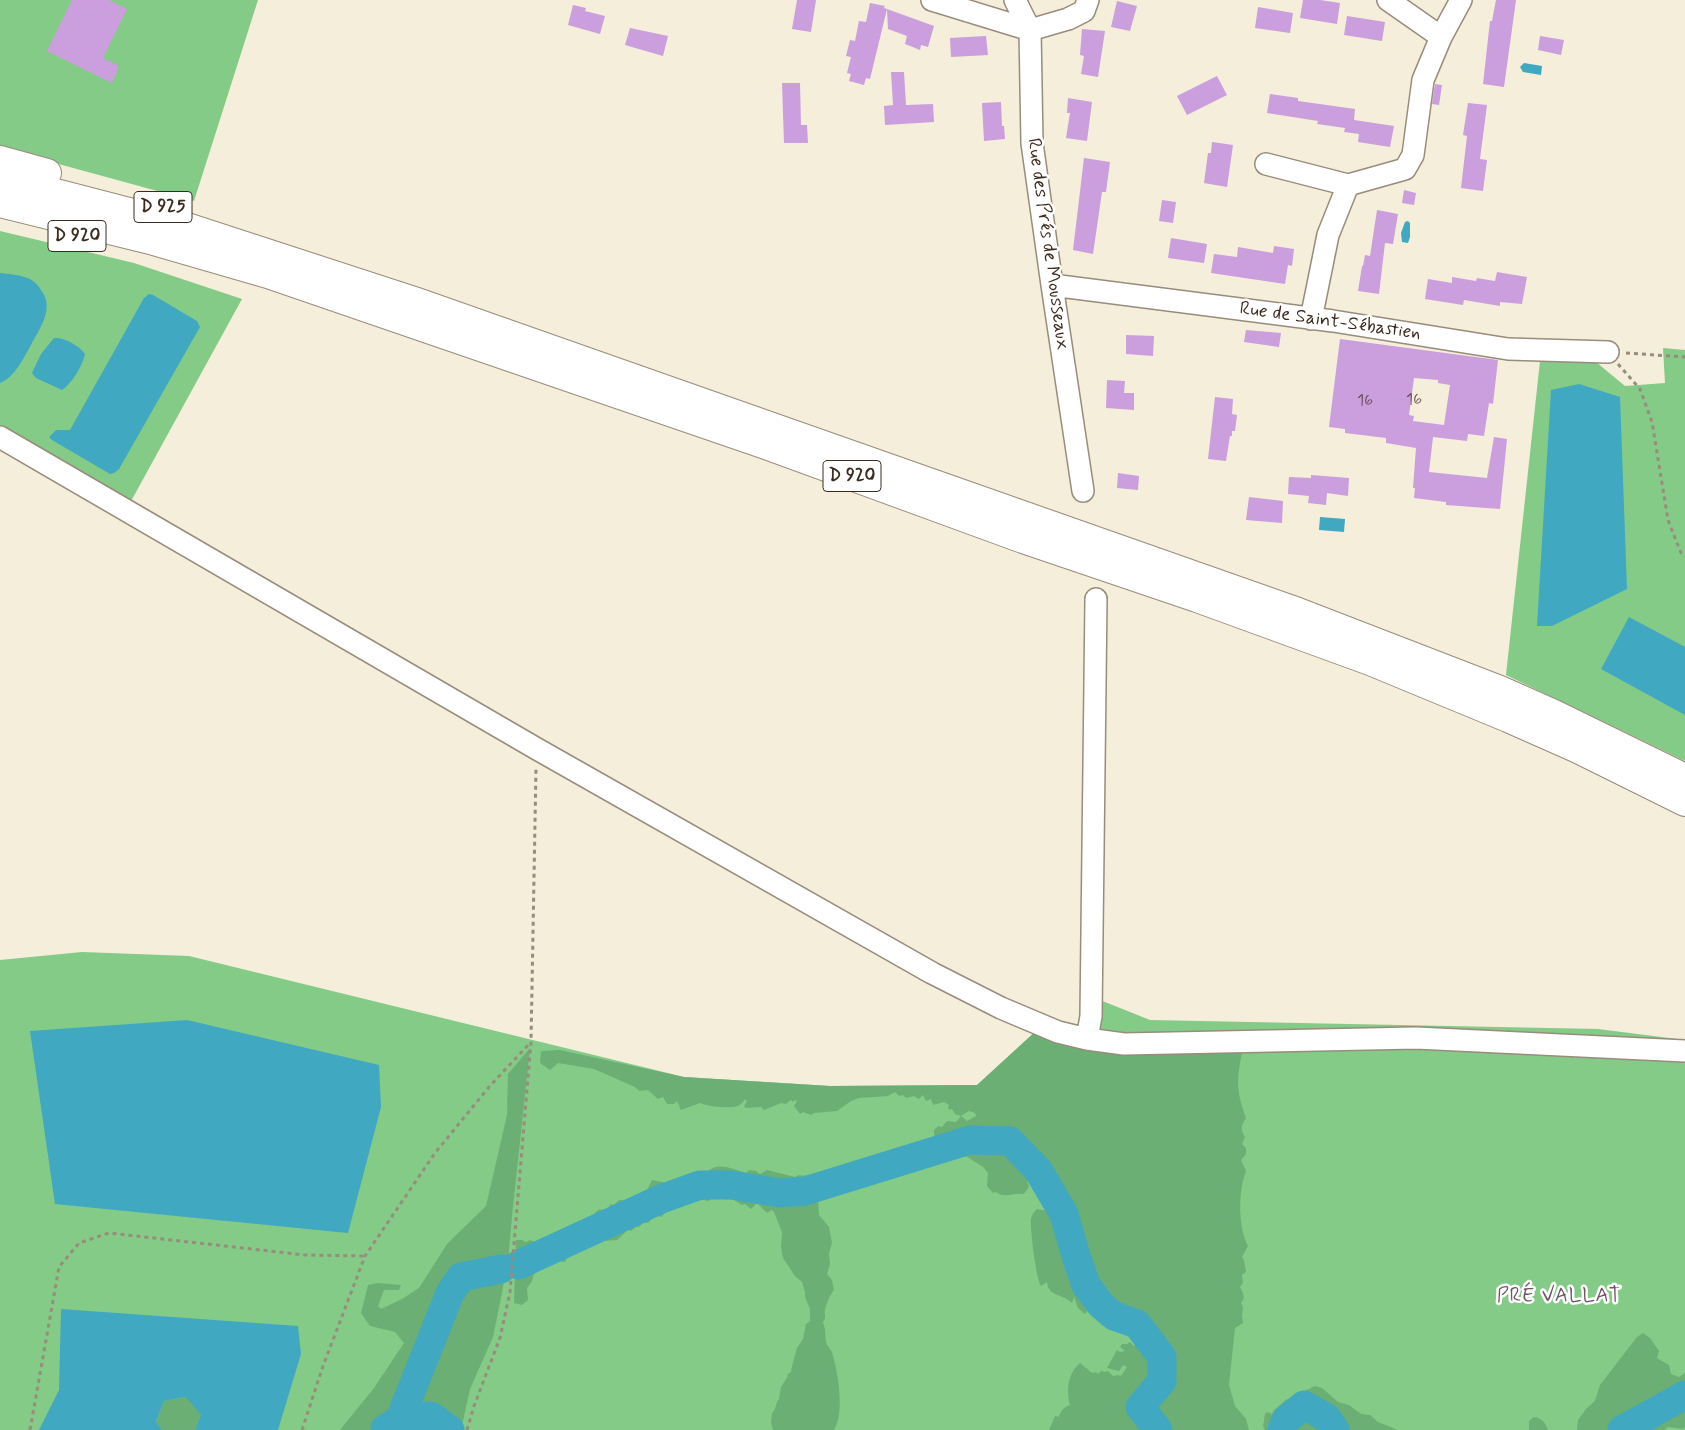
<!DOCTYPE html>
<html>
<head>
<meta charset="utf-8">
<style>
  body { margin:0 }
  canvas { display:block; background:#f4eeda }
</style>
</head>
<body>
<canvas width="1685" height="1430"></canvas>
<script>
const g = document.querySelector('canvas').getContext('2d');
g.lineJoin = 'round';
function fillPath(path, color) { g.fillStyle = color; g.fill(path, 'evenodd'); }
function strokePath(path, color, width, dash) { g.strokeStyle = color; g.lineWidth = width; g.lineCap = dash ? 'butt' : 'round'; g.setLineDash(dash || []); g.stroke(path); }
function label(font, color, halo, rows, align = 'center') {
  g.font = font + ' Mynerve,sans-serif'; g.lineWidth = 5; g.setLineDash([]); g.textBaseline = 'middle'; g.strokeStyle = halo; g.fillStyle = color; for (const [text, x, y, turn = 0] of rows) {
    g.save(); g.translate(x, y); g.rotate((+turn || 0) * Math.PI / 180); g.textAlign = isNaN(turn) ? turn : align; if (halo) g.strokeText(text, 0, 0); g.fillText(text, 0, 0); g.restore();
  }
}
fillPath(new Path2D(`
  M0 0H258L194 201 0 148Z
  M0 231 134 263 242 299 130 503 0 427Z
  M1663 348 1685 350V761L1506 675 1540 361 1572 357 1596 362 1625 386 1665 383Z
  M82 952 189 956 684 1077 830 1086 977 1085 1049 1020 1095 1031 1100 1000 1150 1020 1598 1029 1685 1040V1430H0V960Z`), '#84cb87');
fillPath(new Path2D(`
  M1038 1029 1243 1047C1237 1079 1235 1087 1246 1118 1241 1126 1240 1129 1245 1137L1242 1144 1246 1148V1154L1241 1160 1246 1171C1238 1191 1238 1227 1248 1246L1242 1257 1244 1260 1246 1272 1242 1275 1243 1283 1240 1287C1243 1293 1246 1298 1241 1303L1243 1307 1242 1315 1243 1323 1235 1328 1229 1385 1235 1406 1246 1419 1249 1430H1049L1055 1416 1059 1417C1060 1411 1065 1406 1070 1405 1066 1390 1068 1373 1080 1363L1092 1373 1096 1372 1098 1374 1101 1371 1105 1372 1108 1371 1113 1376 1118 1375 1121 1376 1127 1367 1123 1365 1119 1371 1107 1368 1117 1350 1120 1352 1125 1351 1120 1347 1122 1344H1127L1130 1342 1134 1346 1141 1335 1139 1333 1135 1338 1133 1334 1135 1328 1132 1325 1128 1326 1125 1318 1121 1321 1115 1318 1111 1320 1108 1313 1104 1312 1103 1309 1109 1304 1107 1302 1100 1307 1096 1303 1094 1305 1095 1307 1094 1309 1091 1307 1085 1314 1078 1308 1074 1297 1072 1303C1064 1294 1048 1297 1047 1282L1041 1286C1036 1279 1030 1229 1031 1219 1032 1214 1034 1212 1037 1209L1048 1211 1052 1209 1047 1200 1048 1197 1046 1196 1041 1200 1039 1198V1192L1031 1178 1027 1181 1029 1187 1024 1194C1014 1192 1004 1199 996 1192L993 1193 987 1186 988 1173 983 1167 966 1156 955 1159H946L825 1195 818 1199 819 1215 829 1227 832 1243 829 1253 830 1264 827 1274 832 1280 834 1290C830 1295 826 1304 825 1310 824 1316 827 1317 823 1322 826 1331 825 1335 826 1342 827 1345 830 1349 832 1352 838 1373 845 1412 834 1430H773L771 1422 772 1413C777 1408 775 1403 779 1399L781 1387 788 1376 787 1375 792 1371 791 1370 797 1348 803 1339 806 1324 810 1321V1309L805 1297V1292L802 1282 795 1276 783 1258 781 1247 782 1232 774 1212 772 1210 767 1213 757 1203 751 1209 745 1204 742 1205 731 1198 727 1200 724 1197 712 1198 708 1201 694 1198 690 1204 683 1206 679 1202 676 1203 661 1217 656 1214 648 1223H643L639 1227H636L631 1231 628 1230 617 1240 604 1241 602 1239 572 1246 565 1262 557 1261 553 1258 541 1270 534 1274 532 1281 527 1288 528 1300 522 1305 514 1303 516 1240H522L526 1242 530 1240 535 1242 542 1240 547 1244 554 1241 557 1242 565 1235 569 1236 572 1232 575 1234 585 1225 591 1227 596 1220 594 1214 598 1210 607 1209 611 1204 614 1205 619 1200 636 1201 646 1192 652 1180 662 1182 673 1187 682 1179C692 1179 698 1171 707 1172 718 1161 733 1169 746 1173L749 1170 756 1171 760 1174 767 1170 795 1177 799 1175C805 1177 809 1173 816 1175L820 1172 836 1170 937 1141 934 1134V1130L938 1126 942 1127 947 1121 956 1122 961 1116 967 1121 976 1116 975 1113 969 1111 961 1116 955 1114 952 1109 949 1110 948 1107 949 1105 944 1102 933 1105 931 1099 926 1101 923 1095 919 1099 914 1096 906 1098 903 1095 899 1096 895 1092 888 1096 859 1098 851 1101 837 1111 814 1113 811 1115 803 1112 800 1114 794 1106 797 1101 795 1100 793 1102 791 1100 786 1104 781 1103 764 1110 761 1107 746 1108 744 1106 747 1101 745 1099C745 1100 740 1105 740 1105 732 1110 707 1106 700 1103L681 1110 677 1101 674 1104H667L663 1097 658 1099 648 1090 639 1091 635 1087 594 1069 558 1063 550 1070 540 1063 541 1051 560 1050 684 1077 830 1086 977 1085Z
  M530 1048 512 1216 509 1251 502 1293 493 1337 470 1389 461 1430H429L428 1428 432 1425 425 1422 417 1424 408 1414 404 1417 401 1430H340L374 1388 404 1343 395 1332 370 1326 361 1313 368 1285 378 1283 401 1285 399 1290H384L378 1306 381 1309 402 1299 419 1288 447 1244 486 1206 507 1115 508 1074Z
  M1643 1333 1650 1338 1659 1351 1657 1358 1669 1365 1671 1374 1679 1377 1685 1373V1427L1683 1429 1668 1427 1665 1430H1577L1578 1420 1586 1409 1595 1401 1600 1385 1637 1337Z
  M1314 1386 1322 1388 1338 1402 1349 1405 1361 1414 1370 1415 1378 1422 1398 1430H1265L1263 1426 1265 1414 1267 1412 1272 1414 1274 1410 1287 1399 1290 1401 1298 1396H1300L1307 1389 1308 1390Z
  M187 1397 201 1415 195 1430H162L156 1423 164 1401Z
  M1534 1417C1541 1418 1546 1423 1548 1430H1529V1421Z`), '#6baf74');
fillPath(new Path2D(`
  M1524 63 1542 66 1541 75 1523 72 1520 67Z
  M1408 221 1410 223V237L1408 243 1402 242 1401 233 1405 222Z
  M0 273C10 274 21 275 30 279 35 282 38 285 41 290 55 308 40 328 31 345 23 359 15 377 0 383Z
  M149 294 153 295 197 321 200 327 119 469 114 473 110 474 52 440 49 437 56 430H70L144 298Z
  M54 338C64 337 80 346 85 354 82 367 72 383 62 390L36 378 32 373 41 354Z
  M1579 384 1620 397 1627 589 1552 626H1537L1551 390Z
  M1320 517 1345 519 1344 532 1319 530Z
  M1629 617 1685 647V715L1601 669Z
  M187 1020 379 1065 381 1107 348 1233 55 1204 30 1031Z
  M61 1309 298 1326 301 1354 278 1430H195L201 1415 186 1397 164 1401 156 1422 162 1430H39L59 1390Z`), '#40a8c0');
strokePath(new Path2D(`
  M518 1265 661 1199 700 1185H731L780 1193 805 1191 970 1140 1010 1141 1038 1170 1064 1214 1076 1256 1086 1285 1101 1305 1114 1316 1137 1324 1162 1357V1381L1140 1407 1158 1430
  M400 1419 450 1293 461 1277 501 1269
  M385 1429 400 1419 431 1416 450 1430
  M1282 1430 1286 1420 1304 1405 1327 1418 1335 1430
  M1622 1430 1685 1395`), '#40a8c0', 29);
fillPath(new Path2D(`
  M72 0H109L127 9 103 58 119 66 112 83 47 51Z
  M797 0H816L811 32 792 29Z
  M1303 0H1320L1340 3 1337 24 1300 18Z
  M1496 0H1516L1504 87 1483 84 1490 21H1492Z
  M1117 1 1137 6 1130 31 1111 27Z
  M870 3 885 6 884 8 887 9 870 79 866 78 864 85 849 81 851 74 847 73 851 57 846 56 850 40 855 41 859 21 866 22Z
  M573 5 586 8 585 11 605 16 600 34 568 25Z
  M1258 7 1293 13 1290 33 1255 28Z
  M887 9 934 26 928 47 921 45 920 50 905 44 907 36 888 29Z
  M1347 16 1385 22 1382 41 1344 35Z
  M630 28 668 36 663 56 625 45Z
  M1082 29 1105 31 1098 77 1081 74 1084 56 1080 55Z
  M986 36 988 55 951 57 950 38Z
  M1540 36 1564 40 1561 55 1538 50Z
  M891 72H904L906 105 933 104 934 122 885 125 884 106 893 105Z
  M1217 76 1227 95 1187 115 1177 96Z
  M782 83H800L801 125H807L808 143H784Z
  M1435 84 1442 85 1439 105 1432 104Z
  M1270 94 1298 98V101L1355 109 1354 120 1394 126 1390 147 1358 142 1359 134 1344 132 1345 128 1317 124 1318 121 1267 113Z
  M1068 98 1092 102 1087 141 1066 138 1070 113H1067Z
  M1001 102 1002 126H1004L1005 139 984 141 982 103Z
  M1468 103 1487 105 1480 159 1487 160 1483 191 1461 188 1467 136 1463 135Z
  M1212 142 1233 145 1227 187 1204 183 1208 153H1211Z
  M1084 158 1110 162 1106 192H1102L1093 254 1073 250Z
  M1404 190 1416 193 1414 205 1402 203Z
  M1162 200 1176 202 1173 223 1159 221Z
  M1377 210 1398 214 1393 244 1385 243 1379 294 1358 291 1362 266H1363L1365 255 1370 256Z
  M1171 238 1207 244 1204 263 1168 258Z
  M1274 246 1294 249 1292 266 1288 265 1285 284 1211 273 1214 254 1237 257 1238 247 1273 253Z
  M1497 272 1527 277 1522 304 1500 302V306L1464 300 1463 305 1425 299 1428 279 1452 283V277L1476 281 1477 278 1495 281Z
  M1246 330 1281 333 1279 347 1244 342Z
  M1126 335 1154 336 1153 356 1126 354Z
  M1340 339 1498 360 1493 404 1489 403 1484 436 1468 434 1467 441 1433 437 1429 472 1487 478 1494 437 1507 439 1500 509 1446 505V502L1414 498 1415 488H1413L1416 448 1386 443V438L1345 433V429L1329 427ZM1414 378 1438 380V383L1450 385 1444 425 1413 421 1414 416 1409 415Z
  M1107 380 1125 381 1124 393H1134V410L1106 408Z
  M1215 397 1233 399 1232 414 1237 415 1235 431H1232V436H1230L1226 461 1208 459Z
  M1118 473 1139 476 1138 490 1117 488Z
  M1311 475 1349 478 1348 496 1327 493 1326 505 1308 503 1309 496 1288 494 1289 477 1311 478Z
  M1249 497 1283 501 1282 523 1246 520Z`), '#cb9edd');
const minor = new Path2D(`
  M932 0 1030 30
  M1015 0 1030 30 1032 143 1052 285 1083 491
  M1388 0 1441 37
  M1030 30 1068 19 1084 11 1088 0
  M1266 164 1348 185
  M1052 285 1333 321 1508 349 1608 352
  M1311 319 1328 235 1348 185 1405 169 1413 155 1423 80 1441 37 1461 0
  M0 437 537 749 932 973 1001 1008 1058 1032 1087 1039 1124 1044 1416 1038 1685 1051
  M1087 1039 1091 1016 1096 599`);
const highway = new Path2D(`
  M0 160 47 173
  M0 180 52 192 187 227 414 301 1298 612 1500 690 1554 714 1685 778
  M0 203 154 241 268 274 766 445 1023 539 1197 598 1370 661 1508 718 1578 749 1685 802`);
strokePath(minor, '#988c7c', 24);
strokePath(highway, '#988c7c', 30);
strokePath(new Path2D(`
  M1626 353 1685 357
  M1618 364 1640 389 1652 422 1668 520 1681 553 1685 556
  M30 1430 59 1267 79 1243 109 1233 305 1255 365 1256
  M302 1430 323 1366 365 1256 435 1153 489 1087 530 1043
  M467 1430 474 1406 500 1338 510 1292 531 1042 536 768`), '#988c7c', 3, [4, 4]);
strokePath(minor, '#fff', 21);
strokePath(highway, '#fff', 28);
label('16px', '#5f474e', null, [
  ["16",1414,401],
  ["16",1365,402]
]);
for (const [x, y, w] of [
  [163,207,58],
  [77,236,58],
  [852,476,58]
]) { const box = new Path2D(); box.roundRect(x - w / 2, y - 15.5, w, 31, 4); g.fillStyle = '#fff'; g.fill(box); strokePath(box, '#3b2a1e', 1); }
label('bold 18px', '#3b2a1e', null, [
  ["D 925",163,207],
  ["D 920",77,236],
  ["D 920",852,476]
]);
label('19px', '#3b2a1e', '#fff', [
  ["Rue des Prés de Mousseaux",1047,244,82],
  ["Rue de Saint-Sébastien",1330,322,8]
]);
g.letterSpacing = '1px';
label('20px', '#6d5361', '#fff', [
  ["PRÉ VALLAT",1559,1297]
]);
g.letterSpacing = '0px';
</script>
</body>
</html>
